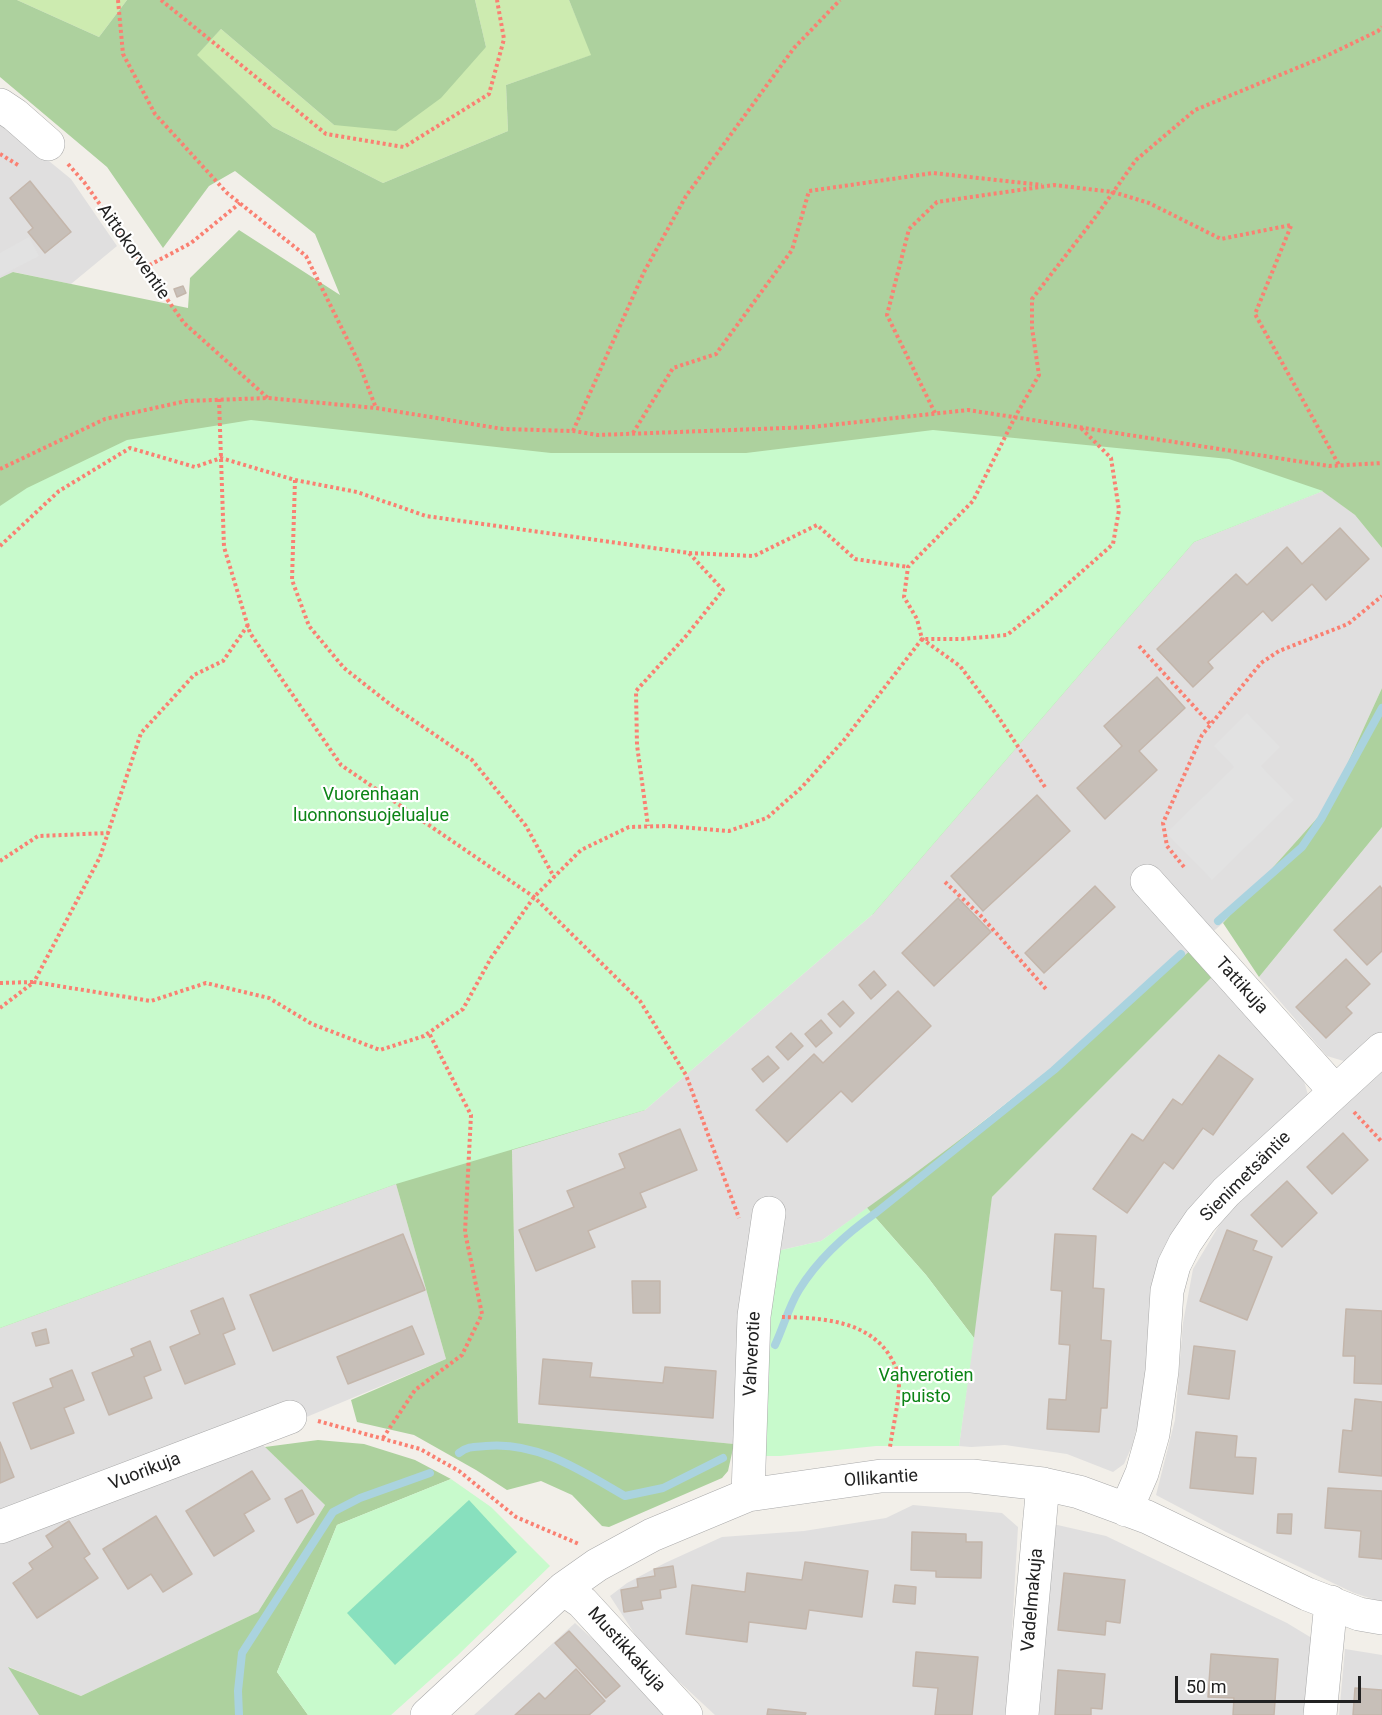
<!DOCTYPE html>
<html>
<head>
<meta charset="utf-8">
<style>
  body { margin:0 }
  #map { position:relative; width:1382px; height:1715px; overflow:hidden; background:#f2efe9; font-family:Roboto,sans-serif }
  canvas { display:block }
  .scale { position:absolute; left:1175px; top:1676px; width:186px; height:27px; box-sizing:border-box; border:3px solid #222; border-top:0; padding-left:8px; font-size:18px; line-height:21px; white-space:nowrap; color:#222; -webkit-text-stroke:4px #fff; paint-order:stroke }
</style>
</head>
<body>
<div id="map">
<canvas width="1382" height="1715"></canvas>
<div class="scale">50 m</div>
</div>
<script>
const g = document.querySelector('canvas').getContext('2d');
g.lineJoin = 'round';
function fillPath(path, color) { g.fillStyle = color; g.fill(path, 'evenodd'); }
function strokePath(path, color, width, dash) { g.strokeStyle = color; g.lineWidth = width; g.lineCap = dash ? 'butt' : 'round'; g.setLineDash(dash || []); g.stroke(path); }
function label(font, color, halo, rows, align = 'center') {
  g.font = font + ' Roboto,sans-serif'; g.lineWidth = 4.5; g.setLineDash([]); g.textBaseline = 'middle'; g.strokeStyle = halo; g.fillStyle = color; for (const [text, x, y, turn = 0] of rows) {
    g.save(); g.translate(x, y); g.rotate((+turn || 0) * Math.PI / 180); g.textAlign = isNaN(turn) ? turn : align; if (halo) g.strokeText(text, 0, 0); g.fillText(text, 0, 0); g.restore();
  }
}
fillPath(new Path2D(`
  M0 121 71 179 117 246 71 284 14 272 0 278Z
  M1323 491 1355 515 1382 548V688L1328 806 1223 923 1098 1031 916 1174 821 1241 751 1257 734 1444 518 1423 512 1149 645 1110 873 914 1194 542Z
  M1382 827V1033L1347 1062 1327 1056 1259 977Z
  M1214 975 1302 1074 1308 1095 1218 1178 1143 1403 1132 1446 1124 1464 1113 1472 1067 1454 1005 1445 971 1447 959 1446 992 1197Z
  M1382 1070V1602L1354 1593 1226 1532 1156 1495 1175 1420 1183 1323 1193 1269 1229 1209Z
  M396 1184 446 1359 256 1438 325 1505 258 1612 81 1696 9 1667 39 1715H0V1328Z
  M913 1505 1002 1513 1018 1527 1007 1715H715L674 1677 638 1639 610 1596 627 1583 665 1563 722 1537 804 1531 886 1518Z
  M1053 1524 1106 1536 1287 1623 1315 1640 1308 1715H1039Z
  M575 1623 619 1663 667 1715H474Z
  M1345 1649 1382 1655V1715H1339Z`), '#e0dfdf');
fillPath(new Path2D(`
  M17 0H127L99 37Z
  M475 0H569L592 55 506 85 508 131 383 183 273 127 196 55 221 29 334 125 486 47Z`), '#cdebb0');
fillPath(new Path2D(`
  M0 0H17L99 37 127 0H475L486 47 441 98 396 131 334 125 221 29 197 55 273 127 383 183 508 131 506 85 591 55 569 0H1382V548L1355 515 1322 491 1194 542 873 914 623 1042 645 1110 512 1150 518 1423 734 1444 728 1471 722 1478 609 1527 602 1526 572 1495 541 1481 507 1490 476 1470 414 1435 357 1422 351 1400 446 1359 396 1184 0 1328V278L13 272 188 308 190 278 239 230 340 295 315 234 235 171 209 186 163 248 107 167 0 77Z
  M1382 688V827L1259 977 1223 923 1328 806Z
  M1192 949 1214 975 992 1197 974 1338 926 1275 867 1208C980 1128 1088 1040 1192 949Z
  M318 1440 364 1444 415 1460 451 1479 337 1525 277 1672 308 1715H39L8 1667 81 1696 258 1612 325 1505 265 1447Z`), '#add19e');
fillPath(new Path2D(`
  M251 420 551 453H746L933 430 1229 459 1323 491 1194 542 873 914 645 1110 396 1184 0 1328V506L27 488 127 440Z
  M867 1208 926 1275 974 1338 959 1446H876L780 1456H764L773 1252 821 1241Z
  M451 1479 491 1507 550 1566 457 1656 391 1715H308L277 1672 337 1525Z`), '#c8facc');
fillPath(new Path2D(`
  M469 1500 517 1552 395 1665 347 1613Z`), '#88e0be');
fillPath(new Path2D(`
  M29 237 39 256 0 276V253Z
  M1247 713 1280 747 1261 766 1294 800 1212 880 1166 833 1234 767 1214 746Z`), '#e2e2e2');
strokePath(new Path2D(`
  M1218 921 1302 847 1321 819 1382 708
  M775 1345C783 1328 789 1306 799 1290 818 1259 847 1233 877 1212L1054 1070 1181 954
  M459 1453C468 1446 475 1447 486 1446 538 1441 583 1472 625 1496L663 1488 723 1458
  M239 1715 238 1691 242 1653 333 1512 360 1498 430 1473`), '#aad3df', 8);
const building = new Path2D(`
  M30 181 71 232 45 253 28 232 33 228 10 198Z
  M183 286 186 293 177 297 174 289Z
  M1340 528 1369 559 1326 600 1312 584 1272 621 1263 611 1208 662 1213 668 1193 687 1157 649 1236 574 1247 585 1287 547 1302 564Z
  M1157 677 1185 708 1139 751 1157 770 1105 819 1077 788 1122 746 1104 726Z
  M1037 795 1070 831 983 911 951 876Z
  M1095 886 1115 907 1044 973 1025 953Z
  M1380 886 1382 889V951L1367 965 1334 930Z
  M958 898 991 932 934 986 902 953Z
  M1346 959 1370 984 1346 1007 1352 1013 1326 1038 1296 1007Z
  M874 971 886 985 871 999 859 985Z
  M898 991 931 1026 852 1102 841 1091 787 1142 756 1110 814 1054 823 1063Z
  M843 1001 854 1013 840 1027 828 1014Z
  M821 1020 832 1033 816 1047 805 1034Z
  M791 1033 803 1046 788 1060 776 1047Z
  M1219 1055 1253 1079 1213 1135 1203 1128 1173 1169 1164 1162 1127 1213 1093 1189 1132 1134 1143 1141 1173 1099 1182 1105Z
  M768 1056 779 1068 763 1082 752 1069Z
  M680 1129 697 1170 640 1193 646 1207 588 1231 595 1247 536 1271 519 1230 574 1207 567 1191 625 1168 619 1154Z
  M1343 1133 1368 1160 1332 1194 1307 1167Z
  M1287 1181 1317 1213 1282 1247 1251 1215Z
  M1227 1230 1257 1241 1253 1250 1272 1257 1247 1320 1200 1301Z
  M403 1234 425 1290 273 1351 250 1295Z
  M1055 1234 1096 1236 1093 1288 1104 1289 1101 1340 1111 1341 1107 1408H1101L1099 1432 1047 1429 1049 1399 1066 1400 1070 1345 1059 1344 1062 1291 1051 1290Z
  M632 1281H660V1313H633Z
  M223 1298 235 1329 223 1334 235 1364 185 1384 170 1347 200 1334 191 1311Z
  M1346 1309 1382 1311V1384L1354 1383 1355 1356H1343Z
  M412 1326 424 1354 348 1384 337 1357Z
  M46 1329 49 1343 36 1346 32 1333Z
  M150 1341 161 1370 144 1377 152 1398 109 1415 92 1373 134 1356 131 1349Z
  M1194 1346 1235 1351 1229 1399 1188 1394Z
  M543 1359 592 1363 590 1377 663 1383 665 1367 716 1371 713 1418 539 1404Z
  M72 1370 84 1400 64 1408 74 1433 31 1449 13 1403 53 1387 50 1379Z
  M1355 1399 1382 1402V1476L1339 1472 1343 1430 1352 1431Z
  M1196 1432 1237 1436 1235 1457 1256 1458 1253 1494 1190 1488Z
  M0 1442 14 1477 0 1483Z
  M252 1471 270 1499 244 1514 254 1531 214 1556 186 1511Z
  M1328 1488 1382 1491V1559L1359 1557 1361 1531 1325 1528Z
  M302 1490 314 1514 297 1523 285 1499Z
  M1278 1514H1292L1291 1534 1277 1533Z
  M156 1516 192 1574 163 1592 151 1574 128 1589 103 1549Z
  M69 1521 90 1554 84 1558 98 1578 37 1618 13 1583 33 1569 29 1563 53 1547 46 1536Z
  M912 1532 966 1534V1542H982L981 1578 936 1577V1571L911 1570Z
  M805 1562 868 1571 862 1617 809 1610 806 1629 749 1622 747 1642 686 1634 692 1585 745 1592 747 1573 802 1580Z
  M673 1566 676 1587 660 1590 661 1598 641 1601 643 1609 624 1612 621 1590 638 1587 637 1579 655 1576 654 1569Z
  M1064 1573 1125 1580 1120 1623 1106 1621 1105 1635 1058 1630Z
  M895 1585 916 1587 915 1604 893 1602Z
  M569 1631 620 1686 606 1698 555 1643Z
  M916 1652 978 1657 972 1715H935L938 1688 913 1686Z
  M1211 1654 1278 1659 1274 1715H1233L1234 1698 1208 1697Z
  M576 1669 605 1701 589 1715H515L539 1693 545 1699Z
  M1058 1670 1105 1674 1102 1709 1091 1708V1715H1055Z
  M1355 1688 1382 1690V1715H1353Z
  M768 1709 806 1713 805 1715H767Z`);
fillPath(building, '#c7bfb8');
strokePath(building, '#c4b6ab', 1.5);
const minor = new Path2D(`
  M0 105 15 115 48 144
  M1147 881 1335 1091
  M748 1495 754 1316 769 1213
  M1126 1510 1142 1473 1153 1434 1162 1371 1167 1291 1174 1265 1185 1243 1200 1221 1226 1192 1382 1049
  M0 1527 290 1417
  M563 1589 582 1602 686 1715
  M427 1715 563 1589 597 1565 652 1535 748 1495 881 1476H972L1043 1484 1079 1492 1147 1517 1307 1594 1359 1614 1382 1618
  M1022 1715 1043 1484
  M1320 1715 1331 1602`);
strokePath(minor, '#a9a9a9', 34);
strokePath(new Path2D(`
  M118 0 123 54 155 114 227 193 306 256 358 361 376 408
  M161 0 326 134 404 147 489 94 504 39 497 0
  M0 154 18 165
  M68 164 84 182 184 323 268 398
  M1291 226 1255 314 1339 465
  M144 268 191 243 240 203
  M219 399 224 547 250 633 341 765 534 897 640 1001 686 1075 739 1218
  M935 413 887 315 909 229 937 202 1054 185 1113 192 1149 203 1221 239 1291 225
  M573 431 644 272 686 196 794 48 840 0
  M633 433 673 368 716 354 792 250 809 191 933 173 1042 185
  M0 469 105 419 186 401 268 398 376 408 503 429 573 431 598 435 812 427 968 410 1329 466 1382 463
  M295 480 292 580 309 626 344 668 391 705 472 760 526 826 554 877
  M0 546 59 491 130 448 195 467 221 458 295 480 357 492 426 516 689 553 723 590 686 636 636 691 637 745 648 826
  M689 553 754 556 817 525 855 559 908 567
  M248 625 223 661 194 675 141 733 100 857 34 982 151 1001 206 983 269 998 312 1024 380 1050 424 1036 463 1009 491 958 534 897 581 850 629 827 667 826 729 831 767 818 802 787 844 740 922 639H962L1007 635 1042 607 1113 544 1119 510 1111 458 1079 426
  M1139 646 1210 724
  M1045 787 997 715 960 666 922 639 917 619 904 597 908 567 973 501 1015 417 1039 375 1032 328V299L1094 219 1136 160 1195 110 1326 56 1378 31 1382 27
  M0 861 38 836 109 833
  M1184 867 1167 846 1163 823 1202 735 1261 663 1279 651 1348 624 1382 596
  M945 882 981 916 1046 989
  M0 983 33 982
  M0 1008 34 982
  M1354 1112 1382 1142
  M782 1317C821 1318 867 1320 890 1356 895 1365 899 1372 899 1382 899 1403 893 1426 890 1447
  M318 1421 420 1449 459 1471 516 1517 579 1544
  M383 1438 415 1390 462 1355 482 1314 465 1232 471 1115 429 1033`), '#fa8072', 4, [3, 3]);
strokePath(minor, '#fff', 33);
label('18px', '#222', '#fff', [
  ["Aittokorventie",133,252,55],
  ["Tattikuja",1241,986,48],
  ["Sienimetsäntie",1246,1177,-45],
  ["Vahverotie",753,1354,-87],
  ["Vuorikuja",145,1472,-21],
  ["Ollikantie",881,1479,-4],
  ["Vadelmakuja",1033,1600,-85],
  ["Mustikkakuja",626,1650,48]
]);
label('18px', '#0c8416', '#fff', [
  ["Vuorenhaan",371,795],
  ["luonnonsuojelualue",371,816],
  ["Vahverotien",926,1376],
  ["puisto",926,1397]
]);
</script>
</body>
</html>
